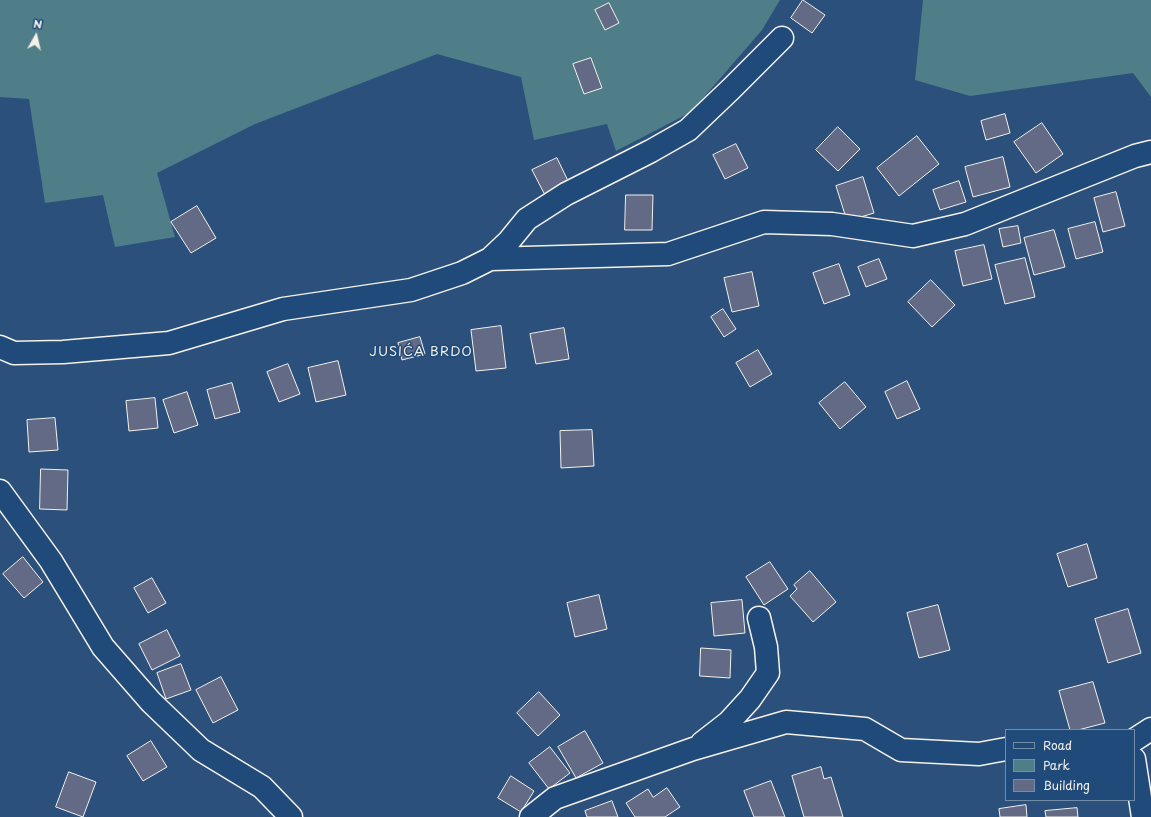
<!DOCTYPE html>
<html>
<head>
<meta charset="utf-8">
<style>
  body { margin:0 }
  #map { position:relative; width:1151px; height:817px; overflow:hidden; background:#2c507c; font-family:"Playpen Sans",sans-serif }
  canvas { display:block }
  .legend { position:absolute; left:1005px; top:729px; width:130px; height:72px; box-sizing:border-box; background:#1f4a7a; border:1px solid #748da6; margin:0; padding:5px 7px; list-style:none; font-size:12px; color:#f4f1e8 }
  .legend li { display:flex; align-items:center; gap:8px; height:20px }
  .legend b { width:20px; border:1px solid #748da6 }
  .north { position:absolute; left:16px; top:16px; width:40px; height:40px; -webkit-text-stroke:3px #1f4a7a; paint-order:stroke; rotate:8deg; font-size:11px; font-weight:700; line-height:16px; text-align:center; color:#f4f1e8 }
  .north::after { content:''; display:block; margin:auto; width:14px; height:18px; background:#f4f1e8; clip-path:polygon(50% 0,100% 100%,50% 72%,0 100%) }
</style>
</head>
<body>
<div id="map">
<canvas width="1151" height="817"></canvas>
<ul class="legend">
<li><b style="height:5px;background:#1f4a7a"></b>Road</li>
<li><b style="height:11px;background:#4f7e88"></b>Park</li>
<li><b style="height:11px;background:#626a86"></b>Building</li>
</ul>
<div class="north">N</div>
</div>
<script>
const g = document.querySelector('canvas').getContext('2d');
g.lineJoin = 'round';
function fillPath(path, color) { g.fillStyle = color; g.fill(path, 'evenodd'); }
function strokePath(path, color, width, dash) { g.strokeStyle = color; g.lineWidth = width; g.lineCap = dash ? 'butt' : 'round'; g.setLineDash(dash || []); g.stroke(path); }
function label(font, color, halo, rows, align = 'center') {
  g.font = font + ' "Playpen Sans",sans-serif'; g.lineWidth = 3; g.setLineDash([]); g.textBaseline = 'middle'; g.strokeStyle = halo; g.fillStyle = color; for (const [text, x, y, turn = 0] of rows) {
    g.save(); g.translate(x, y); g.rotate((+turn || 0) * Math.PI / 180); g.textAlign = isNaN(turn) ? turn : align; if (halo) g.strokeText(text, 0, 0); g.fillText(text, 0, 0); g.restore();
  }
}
fillPath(new Path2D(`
  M0 0H780L762 30 691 112 616 151 607 124 534 140 521 77 437 54 255 124 157 173 175 237 115 247 103 195 45 203 29 99 0 97Z
  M923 0H1151V97L1133 73 970 96 915 80Z`), '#4f7e88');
const building = new Path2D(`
  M803 0 825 15 812 33 791 18Z
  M609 3 619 23 605 30 595 10Z
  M591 58 602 88 584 94 573 64Z
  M1005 114 1010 133 986 140 981 121Z
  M1042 123 1063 154 1036 173 1014 142Z
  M838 127 860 149 838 171 816 150Z
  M917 136 939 164 899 196 877 168Z
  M736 144 748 168 725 179 713 155Z
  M1003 157 1010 187 973 197 965 167Z
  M557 158 570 185 546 197 532 170Z
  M863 177 874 213 847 221 836 186Z
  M959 181 966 202 940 210 933 190Z
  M1116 192 1125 226 1103 232 1094 198Z
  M626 195H653L652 230H625Z
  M197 206 216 238 191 253 171 222Z
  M1095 222 1103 252 1076 259 1068 229Z
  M1018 226 1021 243 1003 247 999 229Z
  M1054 230 1065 267 1034 275 1024 238Z
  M984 245 992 279 963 286 955 251Z
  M1025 258 1035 297 1005 304 995 265Z
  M879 259 887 279 866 287 858 267Z
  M839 264 850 295 824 304 813 273Z
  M752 272 759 306 732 312 724 278Z
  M931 280 955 305 932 327 908 302Z
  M723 309 736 329 724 337 711 317Z
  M501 326 506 368 476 371 471 330Z
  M564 328 569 359 536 364 530 334Z
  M420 337 425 354 402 360 398 343Z
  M758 350 772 374 750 387 736 363Z
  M338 361 346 395 316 402 308 368Z
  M288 364 300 394 279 402 267 372Z
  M907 381 920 409 897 419 885 392Z
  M845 382 866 407 840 429 819 403Z
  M232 383 240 412 215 419 207 390Z
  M187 392 198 425 174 433 163 400Z
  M155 398 158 428 129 431 126 401Z
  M55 418 58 450 29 452 27 420Z
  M592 430 594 466 561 468 560 431Z
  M41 469 68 470 67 510 40 509Z
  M1087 544 1097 578 1068 587 1057 554Z
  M23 557 43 582 24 598 3 574Z
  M770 562 788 589 764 605 746 577Z
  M810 571 836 602 813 622 790 596 797 589 794 585Z
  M152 578 166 603 148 613 134 588Z
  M599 595 607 629 575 637 567 603Z
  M742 600 745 633 714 636 711 603Z
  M938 605 950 650 919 658 907 613Z
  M1128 609 1141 653 1108 663 1095 619Z
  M167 630 180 656 152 670 139 644Z
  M701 648 731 650 730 678 700 676Z
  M181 664 191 690 166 699 157 673Z
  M221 677 238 710 213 723 196 690Z
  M1093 682 1105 723 1078 730H1070L1059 691Z
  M539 692 560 715 538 736 517 713Z
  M585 731 603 763 576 778 558 747Z
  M151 741 167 767 143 781 127 756Z
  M550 747 570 773 549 789 529 763Z
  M821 767 824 779 831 777 843 817H804L792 776Z
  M69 772 96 782 83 817 56 807Z
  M511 776 534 791 521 812 498 798Z
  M771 781 785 817H754L744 791Z
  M667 788 680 807 665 817H635L626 803 648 789 653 797Z
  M612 801 618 817H587L585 811Z
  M1026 805 1027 817H1000L999 809Z
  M1077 808 1078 817H1046L1045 811Z`);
fillPath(building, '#626a86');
strokePath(building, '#f4f1e8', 1);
const minor = new Path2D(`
  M490 259 509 241 527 219 566 194 651 151 688 130 731 89 782 38
  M0 347 14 353 63 352 169 343 283 309 411 290 462 273 490 259 668 254 764 222 832 224 913 236 965 224 1135 156 1151 152
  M0 491 51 561 103 647 151 702 201 750 262 787 291 817
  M1134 740 1151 729
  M702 743 729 722 750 699 768 673 766 647 759 618
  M1134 759 1143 817
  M531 817 555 798 693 749 786 722 865 729 901 750 979 754 1006 749`);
strokePath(minor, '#f4f1e8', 25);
strokePath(minor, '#1f4a7a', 22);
g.letterSpacing = '1px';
label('13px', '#f4f1e8', '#1f4a7a', [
  ["JUSIĆA BRDO",421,352]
]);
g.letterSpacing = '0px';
</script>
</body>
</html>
